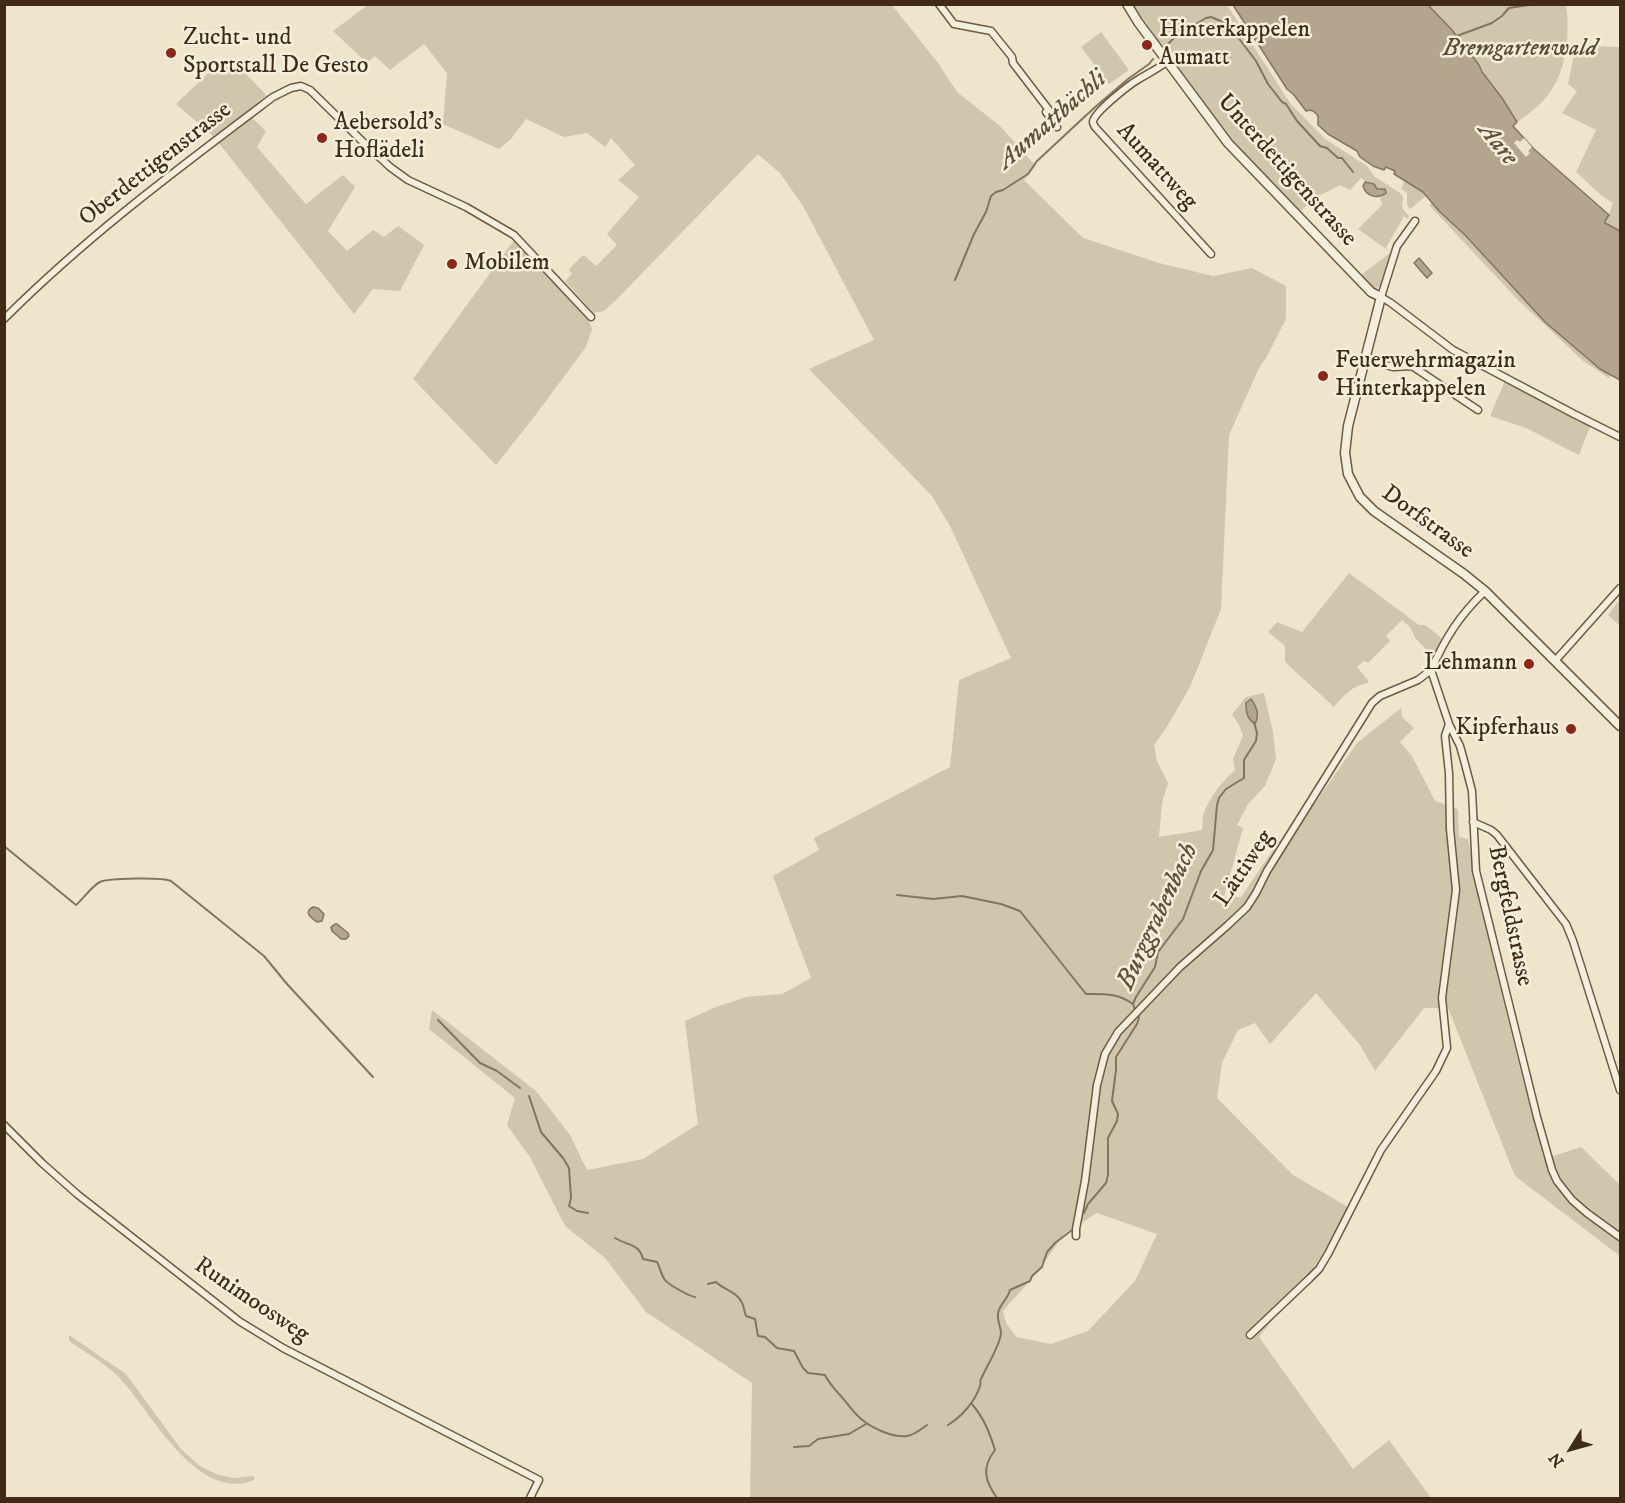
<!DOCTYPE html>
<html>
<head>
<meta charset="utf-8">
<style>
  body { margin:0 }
  #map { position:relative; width:1625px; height:1503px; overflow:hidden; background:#eee5cb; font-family:"IM FELL DW Pica",serif }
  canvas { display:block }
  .frame { position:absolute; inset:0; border:6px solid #402c14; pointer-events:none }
  .north { position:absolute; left:1541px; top:1419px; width:60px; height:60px; -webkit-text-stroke:4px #f4eedd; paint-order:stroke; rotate:233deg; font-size:16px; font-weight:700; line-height:24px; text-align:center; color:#402c14 }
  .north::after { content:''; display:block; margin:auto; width:21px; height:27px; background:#402c14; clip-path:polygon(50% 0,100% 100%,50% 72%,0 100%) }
</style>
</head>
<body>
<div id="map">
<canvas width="1625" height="1503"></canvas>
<div class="frame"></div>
<div class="north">N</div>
</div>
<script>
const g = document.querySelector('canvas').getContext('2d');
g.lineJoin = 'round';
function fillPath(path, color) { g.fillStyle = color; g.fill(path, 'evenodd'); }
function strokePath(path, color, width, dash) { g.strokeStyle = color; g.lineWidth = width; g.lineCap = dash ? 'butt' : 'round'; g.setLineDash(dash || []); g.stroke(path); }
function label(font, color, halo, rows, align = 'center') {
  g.font = font + ' "IM FELL DW Pica",serif'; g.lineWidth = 5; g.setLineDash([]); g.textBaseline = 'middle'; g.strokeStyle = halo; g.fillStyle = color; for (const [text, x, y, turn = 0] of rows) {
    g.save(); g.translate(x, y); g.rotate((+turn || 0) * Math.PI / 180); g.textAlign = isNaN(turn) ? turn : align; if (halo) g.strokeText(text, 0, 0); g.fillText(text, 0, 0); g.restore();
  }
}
fillPath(new Path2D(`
  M369 4 892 5 938 63 957 92 1000 126 1036 166 1024 180 1083 238 1159 263 1213 276 1252 268 1286 286V319L1266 358 1260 366 1229 435 1221 609 1190 687 1165 730 1154 745 1157 761 1168 783 1162 803 1159 837 1202 830C1203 824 1202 816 1205 810 1211 795 1223 781 1235 770L1233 759 1243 736 1240 727 1232 714 1246 697 1264 693 1273 732 1276 759 1265 786 1248 804 1237 825 1243 828 1224 897H1241L1277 844 1315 803 1357 743 1401 708 1402 717 1414 728 1400 742 1412 756 1435 801 1458 809 1459 837 1468 839C1489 946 1515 1053 1544 1159L1581 1147 1620 1185V1256L1515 1176 1448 1008H1424L1375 1071 1360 1045 1316 993 1270 1044 1255 1023 1238 1030 1222 1063 1217 1098 1293 1175 1353 1210 1310 1273 1259 1337 1353 1469 1389 1440 1431 1498H750L752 1383 646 1312 605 1258 565 1226 530 1157 507 1125 515 1098 429 1029 432 1010 536 1091 570 1135 587 1170 643 1159 698 1124 685 1021 716 1007 746 997 782 994 811 978 773 876 819 850 814 838 950 767 959 680 1011 658 950 526 932 496 809 369 874 340 803 206 780 173 758 154 615 301 604 311 594 313 565 281 572 274 569 269 582 256H585L596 266 617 245 607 234 639 197 618 180 635 165 611 138 605 147 587 133 564 137 526 119 511 139 499 149 443 124 447 73 424 44 390 70 375 56 367 63 333 31ZM1097 1213 1157 1234 1135 1281 1088 1331 1051 1344 1016 1337 1006 1323 1003 1311 1036 1274 1065 1233Z
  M1133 5H1227L1290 103 1325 139 1367 166 1375 177 1400 193 1403 197 1402 208 1409 216 1408 219 1404 216 1386 248 1389 251 1358 229 1382 205 1380 197 1382 196V188L1377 189C1372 184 1367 183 1361 178L1350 190 1340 185 1317 197 1299 212C1278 187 1251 165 1230 139 1195 96 1166 49 1133 5Z
  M1233 5H1566C1570 34 1567 70 1548 95 1539 107 1525 116 1512 126L1534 149 1609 214 1613 203 1601 195 1576 172 1596 130 1562 113 1577 91 1568 84 1576 46 1620 47V380L1612 374 1609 378 1582 360 1547 327 1518 300 1429 205 1432 203 1426 196 1410 209 1407 205V193L1401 189 1405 180 1394 174 1395 171 1386 167 1384 170 1373 166 1360 157 1357 151 1328 134 1318 125V116C1314 111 1312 109 1306 111L1294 95 1287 89Z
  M1101 32 1129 70 1109 84 1081 47Z
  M221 61 246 74 270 99 249 115 266 131 257 147 306 204 343 175 355 187 328 231 347 251 373 230 384 237 398 226 424 245 400 291 373 289 354 314 214 137 176 104Z
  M515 241 518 242 587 316 592 329 586 347 534 417 496 465 413 379 512 243Z
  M1390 253 1392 254 1381 287 1374 288 1361 275Z
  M1505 381 1591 424 1579 455 1526 428 1490 416Z
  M1349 573 1419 625H1425L1443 639 1433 656 1415 638 1411 628 1402 620 1386 636 1390 641 1368 663 1364 661 1357 667 1368 680V683C1353 685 1343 696 1334 707L1285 662V646L1268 632 1277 622 1302 632Z
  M1620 599V626L1608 615Z
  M69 1335 126 1374 181 1449 200 1466 216 1474 233 1478 254 1476V1480C199 1503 153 1416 124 1383 110 1366 88 1354 69 1341Z`), '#d0c6ac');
const water = new Path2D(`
  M1233 5H1428L1452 30 1479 65 1482 72 1502 98 1517 122 1513 126 1534 149 1609 215 1605 221V223L1620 231V380L1600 369 1545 322 1465 235 1439 211 1423 192 1394 174 1395 171 1386 167 1384 170 1373 166 1360 157 1357 151 1328 134 1318 125V116C1314 111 1312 109 1306 111L1294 95 1287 89Z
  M1365 182 1374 184 1377 189H1385L1386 193C1377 200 1366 196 1363 186Z
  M1419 258 1432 273 1427 278 1414 263Z
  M1251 699C1257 707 1260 715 1255 724 1247 719 1246 712 1246 703Z
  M313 907 318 908 324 914 322 921 317 922C311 918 303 912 313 907Z
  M337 924 348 933 349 936 346 939H341L332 931 331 927 335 924Z`);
fillPath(water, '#b3a68d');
strokePath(water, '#85755d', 1.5);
fillPath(new Path2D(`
  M1524 138 1532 147 1528 151 1530 153 1526 157 1514 143 1517 140 1520 142Z`), '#eee5cb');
strokePath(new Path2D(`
  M1454 37 1492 23 1502 16 1509 8 1535 4
  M1168 44 1176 36 1206 18 1211 17 1223 22 1231 28 1256 61 1268 84 1282 102 1286 104 1297 121 1320 146 1327 148 1338 158H1342L1353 172
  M955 280 974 234 986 212 991 196 996 192 1003 190 1028 174 1037 161 1094 108 1128 79 1149 64 1153 59
  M4 846 76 905C83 899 92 886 100 882 108 878 163 877 171 881L264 956 287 984 373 1077
  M897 895 933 899 962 896 1001 904 1020 911 1086 994C1105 994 1118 993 1133 1004
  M1135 1010 1133 1004 1136 997 1155 967 1158 952 1183 919 1201 871 1213 850 1217 805 1219 798 1226 789 1244 778V760L1256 741 1257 733 1254 722
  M438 1020 480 1063 497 1071 520 1088
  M529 1096 541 1132 563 1158 569 1168 571 1198 569 1206 577 1211 588 1213
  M1084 1213 1088 1204 1106 1183 1108 1175V1138L1117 1121 1118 1114 1112 1101 1116 1070V1057L1137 1024 1139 1018 1138 1015
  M615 1238C628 1246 639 1243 643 1259L657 1262C660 1267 661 1275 665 1280 669 1285 689 1296 695 1297
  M708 1284 716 1282C724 1290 736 1291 741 1301 744 1305 744 1311 746 1316L755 1319 758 1336 765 1337 777 1348 794 1351 803 1368 808 1373 825 1375C829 1383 833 1387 839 1394 846 1401 852 1411 860 1418 871 1428 893 1438 907 1436 915 1435 921 1429 927 1425
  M971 1403C984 1418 989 1431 995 1450 981 1468 985 1481 997 1498
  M948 1425C961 1417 975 1402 980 1386 982 1377 978 1384 982 1377 987 1365 1000 1346 1001 1333 1001 1327 997 1321 998 1314 998 1306 1008 1299 1010 1290L1030 1281 1032 1276 1042 1267 1047 1252 1055 1243 1072 1230
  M794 1447 809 1446 818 1439 849 1434 866 1424`), '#85755d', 2);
const minor = new Path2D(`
  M939 4 954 24 991 31 1012 57 1013 63 1049 110 1046 112 1057 127
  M1168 61C1159 68 1149 73 1139 79 1130 84 1093 113 1093 122 1093 124 1094 125 1095 127L1211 254
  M1415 221 1397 246 1381 297 1391 303 1453 350 1574 414 1620 437
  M4 319C87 236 180 167 273 97L291 88 301 86 310 90 362 141 390 167 408 180 466 207 514 235 591 317
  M1365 360 1393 367 1412 366 1478 410
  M1485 591C1459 616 1446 637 1431 670L1449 724 1460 746 1465 764 1472 791 1476 871 1537 1117 1552 1170 1557 1181 1572 1200 1587 1213 1620 1237
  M1555 661 1620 588
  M1473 822 1491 830 1497 835 1566 924 1573 941 1620 1090
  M4 1125 42 1163 77 1194 239 1321 283 1348 539 1480 530 1498
  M1076 1236V1229L1085 1181 1097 1085 1105 1054 1118 1032 1180 967 1228 925 1247 907 1256 893 1267 871 1372 703 1380 696 1418 680 1431 670
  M1250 1335 1310 1278 1319 1269 1328 1254 1381 1150 1436 1071 1447 1048 1442 998 1456 890 1450 829 1449 773 1445 736 1449 724`);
const tertiary = new Path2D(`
  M1127 4 1138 22 1228 143 1371 292 1381 297 1348 426 1345 453 1348 474 1360 497 1374 511 1464 574 1485 591 1620 726`);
strokePath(minor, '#6c5a42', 9);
strokePath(tertiary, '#6c5a42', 11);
strokePath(minor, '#f4eedd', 6);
strokePath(tertiary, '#f4eedd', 8);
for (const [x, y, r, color] of [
  [1147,45,6,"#8f2418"],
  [171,53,6,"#8f2418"],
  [322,138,6,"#8f2418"],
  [452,264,6,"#8f2418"],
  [1323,376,6,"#8f2418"],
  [1529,664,6,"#8f2418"],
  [1571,729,6,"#8f2418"]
]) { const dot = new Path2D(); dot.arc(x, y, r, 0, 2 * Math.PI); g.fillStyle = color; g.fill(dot); strokePath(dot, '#f4eedd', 2); }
label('24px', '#402c14', '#f4eedd', [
  ["Hinterkappelen",1159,31],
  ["Aumatt",1159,59],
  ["Zucht- und",183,39],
  ["Sportstall De Gesto",183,67],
  ["Aebersold's",334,124],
  ["Hoflädeli",334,152],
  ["Mobilem",464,264],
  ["Feuerwehrmagazin",1335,362],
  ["Hinterkappelen",1335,390],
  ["Lehmann",1517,664,"right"],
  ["Kipferhaus",1559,729,"right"]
], 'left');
label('italic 24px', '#5d4b32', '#f4eedd', [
  ["Bremgartenwald",1520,50]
]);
label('24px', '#402c14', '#f4eedd', [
  ["Oberdettigenstrasse",156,165,-38],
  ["Aumattweg",1156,167,48],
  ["Unterdettigenstrasse",1286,171,48],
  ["Dorfstrasse",1427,523,36],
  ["Lättiweg",1245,869,-56],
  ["Bergfeldstrasse",1509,916,78],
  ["Runimoosweg",251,1301,34]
]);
label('italic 26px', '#625138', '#f4eedd', [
  ["Aumattbächli",1053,121,-41],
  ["Aare",1497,145,51],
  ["Burggrabenbach",1159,917,-65]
]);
</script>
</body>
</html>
